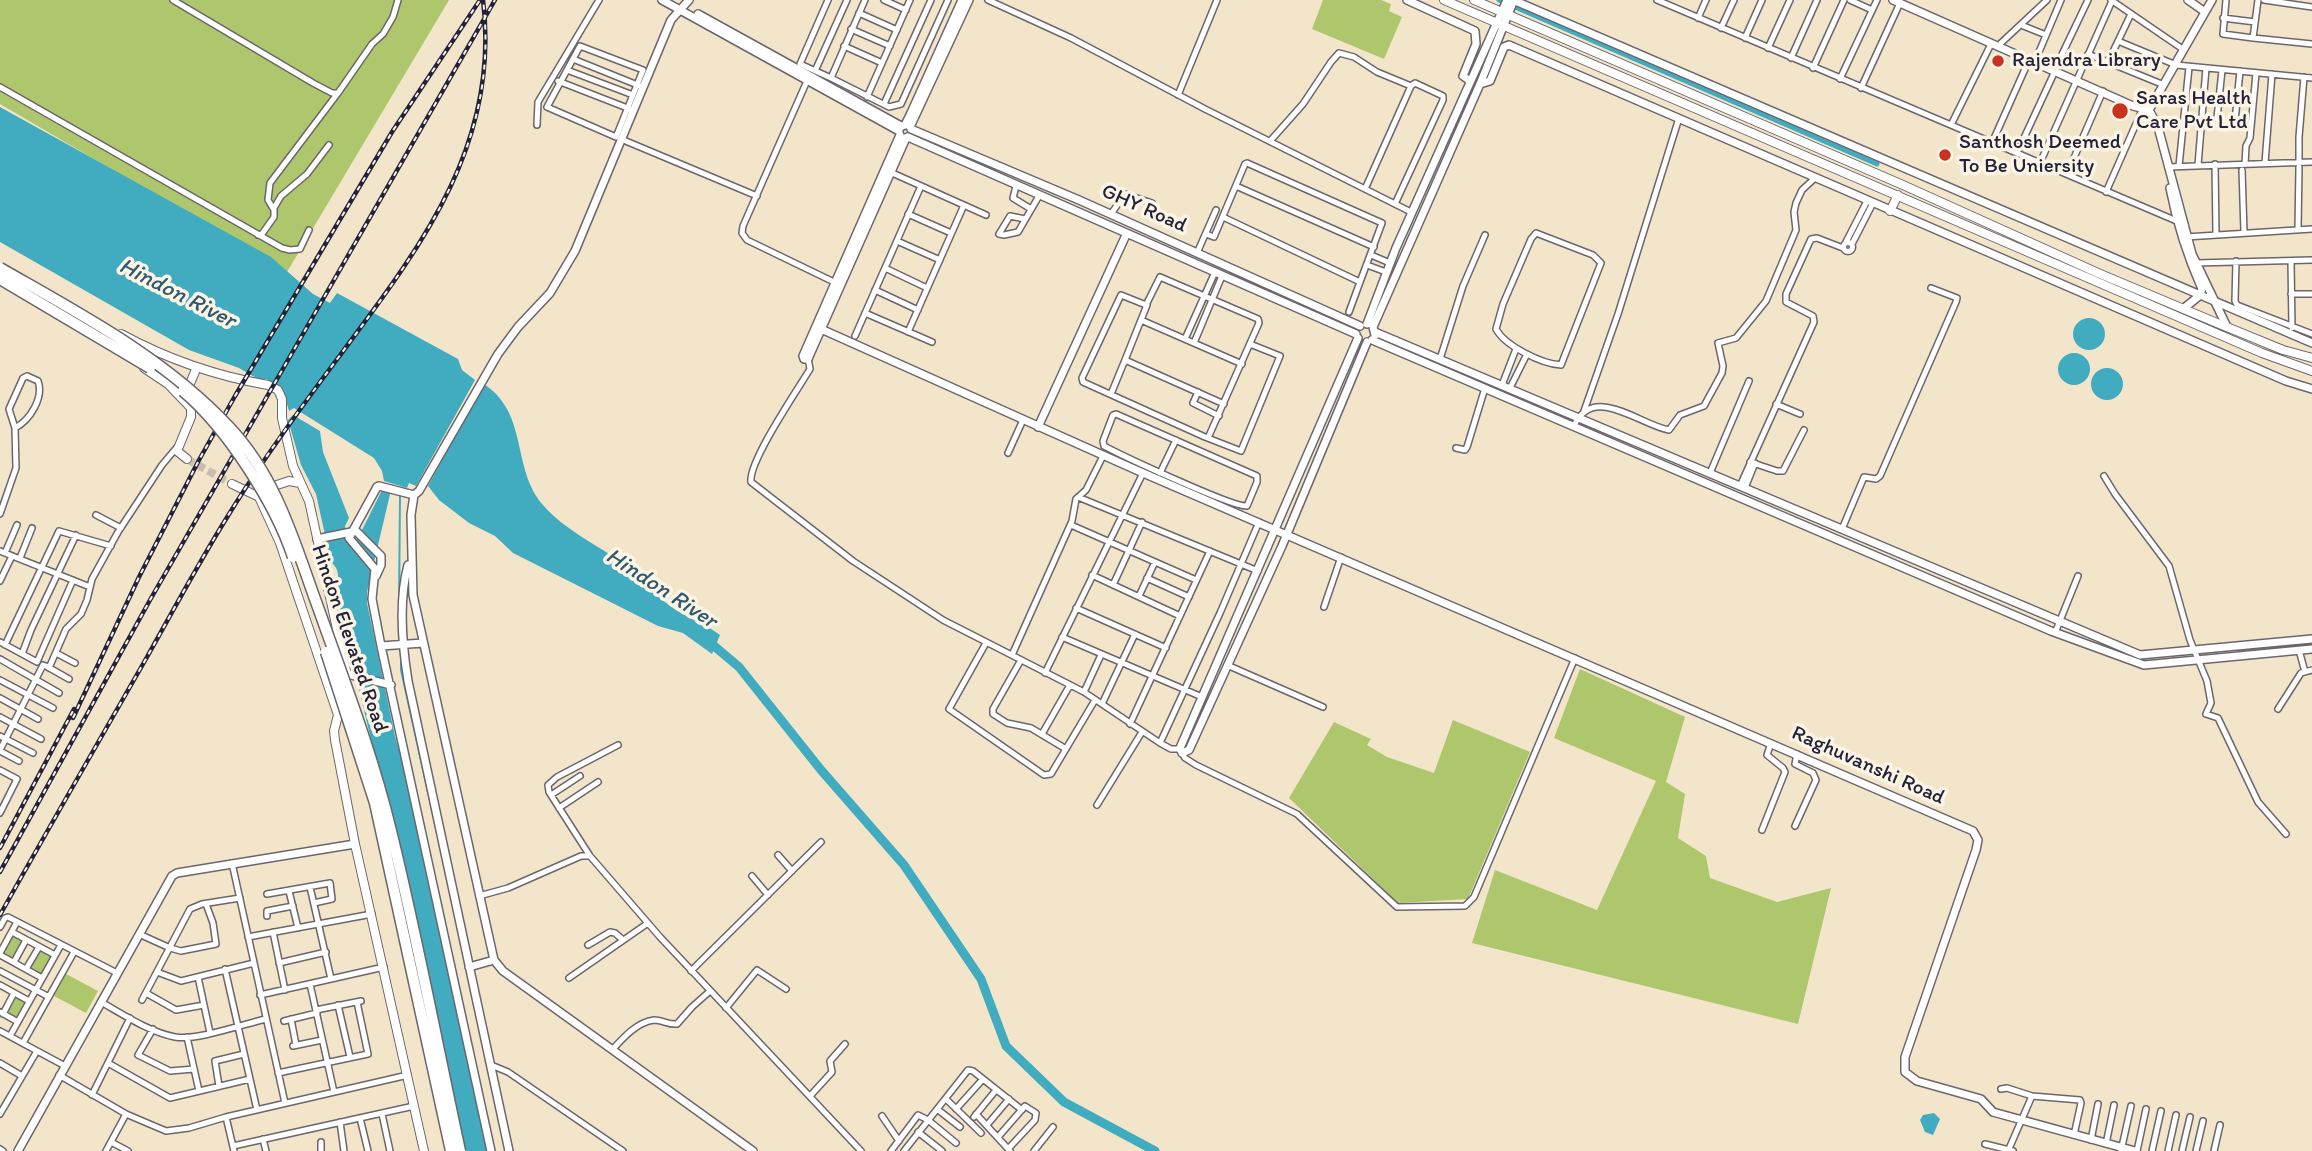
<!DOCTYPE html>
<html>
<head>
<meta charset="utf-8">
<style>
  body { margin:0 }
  canvas { display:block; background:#f3e5ca }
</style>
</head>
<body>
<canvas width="2312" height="1151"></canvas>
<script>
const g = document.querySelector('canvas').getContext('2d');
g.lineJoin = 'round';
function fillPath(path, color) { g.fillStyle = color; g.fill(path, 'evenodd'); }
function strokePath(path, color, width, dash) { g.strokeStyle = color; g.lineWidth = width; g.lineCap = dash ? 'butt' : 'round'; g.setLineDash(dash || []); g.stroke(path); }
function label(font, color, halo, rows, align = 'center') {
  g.font = font + ' Itim,sans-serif'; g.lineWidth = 7; g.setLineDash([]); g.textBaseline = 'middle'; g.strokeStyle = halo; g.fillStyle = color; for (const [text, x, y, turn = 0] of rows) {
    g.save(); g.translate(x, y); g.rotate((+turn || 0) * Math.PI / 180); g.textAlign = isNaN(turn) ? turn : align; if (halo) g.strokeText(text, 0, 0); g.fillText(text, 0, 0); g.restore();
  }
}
fillPath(new Path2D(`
  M0 0H449L287 272 0 104Z
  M1323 0H1381L1391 4 1389 11 1402 17 1384 59 1312 29Z
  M1580 669 1685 717 1666 782 1685 794 1678 838 1706 856 1710 878 1777 902 1831 888 1798 1024 1472 943 1495 870 1597 910 1656 781 1554 738Z
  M1453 720 1530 752 1468 899 1398 903 1289 798 1334 722 1371 739 1367 745 1387 757 1434 773Z
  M12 934 25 941 14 959 2 953Z
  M39 949 52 956 41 975 29 968Z
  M66 974 98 991 86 1013 54 996Z
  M15 995 27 1002 16 1020 4 1013Z`), '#afc76c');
fillPath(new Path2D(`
  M0 107 271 257 313 294 330 303 337 293 458 359 462 370 475 380 416 486 409 483 407 488 384 481 382 471 374 458 294 408 289 411 284 394 267 379H258L239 368 189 350 0 242Z
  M2073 334a16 16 0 1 1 32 0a16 16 0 1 1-32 0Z
  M2058 369a16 16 0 1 1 32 0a16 16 0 1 1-32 0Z
  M2091 384a16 16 0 1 1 32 0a16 16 0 1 1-32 0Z
  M484 384C529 414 511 468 543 505 565 531 603 548 631 568 644 577 653 592 665 602 681 616 703 622 720 635L712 654 683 633 658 626 513 553 495 536 469 523 439 500 428 486Z
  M293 415 320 431 323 452 349 518 345 526 347 543 355 544 383 488 391 490 367 592V603L395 736 416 810 488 1151H458L379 773 336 593C337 579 342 572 331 562L316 494 301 465 288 420Z
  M1934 1113 1940 1119 1933 1135 1925 1132 1920 1120 1923 1115Z`), '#41acc0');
strokePath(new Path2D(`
  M399 605 400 496
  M401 653V670L449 887`), '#41acc0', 2);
strokePath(new Path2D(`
  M1499 0 1877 164`), '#41acc0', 5);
strokePath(new Path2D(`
  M707 640 739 667 821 770 904 865 981 979 1006 1046 1064 1102 1155 1151`), '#41acc0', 9);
strokePath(new Path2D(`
  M187 459 232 484`), '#c9bead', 8, [8, 4]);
const minor = new Path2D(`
  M173 0 313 83 332 93H338L372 44 383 34 393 17 398 0
  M828 0 800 64 831 78
  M865 0 831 78 889 107 901 104 948 0
  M884 0 906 10
  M988 0 1071 38 1205 109 1411 212
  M1657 0 2179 222
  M1850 0 1872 10
  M2111 0 2184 50
  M2226 0 2223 34 2253 38
  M2258 0 2253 38 2312 44
  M2264 0 2312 7
  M859 13 897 30
  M1698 18 1706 0
  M2223 18 2255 22
  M2021 25 2046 35
  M1721 28 1734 0
  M851 29 890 46
  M1745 38 1762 0
  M2118 41 2176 65 2312 78
  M2001 43 2047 0
  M580 46 643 70 616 137 547 107Z
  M844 46 882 63
  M1768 48 1790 0
  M2088 54 2164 85
  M1791 58 1817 0
  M573 59 640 86
  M2036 59 2061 0
  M2108 62 2131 14
  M2056 67 2088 0
  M1813 68 1844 0
  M567 70 633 95
  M815 71 847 0
  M1840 79 1877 0
  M558 81 630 109
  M807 81 743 226 742 233 747 240 836 283
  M0 87 282 248 290 250 300 249 309 230
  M1861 88 1900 3
  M1178 95 1217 0
  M867 97 910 0
  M884 104 931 0
  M2217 118 2222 70
  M2235 121 2240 71
  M537 125 538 102 599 0
  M1951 125 1991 44
  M621 139 757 196
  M1271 140 1303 104 1331 62 1339 53 1354 57 1377 72 1411 86
  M1992 143 2029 60
  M2017 153 2055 71
  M2299 162V137L2304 77
  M2040 163 2112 1
  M2265 163 2272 74
  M2215 164 2216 234
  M2245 164 2246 146 2250 138 2256 73
  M2198 165 2206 68
  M2179 166 2189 67
  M2168 167 2312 162
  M2242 170 2244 232
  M890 172 986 215
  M2067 174 2103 91
  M1016 186 1013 198 1031 209
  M1236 186 1374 247
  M1365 189 1411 86 1415 83 1443 96V100L1395 204
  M2106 192 2143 108
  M274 210 268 200 270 183 338 93
  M908 214 951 233
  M1111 214 1125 194 1152 203
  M1025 219 1010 216 999 234 1004 235 1018 232 1039 196
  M2298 229 2299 167
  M1536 233 1593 255 1601 263 1561 365C1542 364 1505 346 1496 329L1503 304 1531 239Z
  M1206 234 1214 237 1245 164 1247 163 1382 223 1360 282 1223 217
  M258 235 262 234 274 217V208L281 196 307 174 329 145
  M2186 237 2312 229
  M897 241 940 260
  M1846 242 1867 201
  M1843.5 247a4.5 4.5 0 1 1 9 0a4.5 4.5 0 1 1-9 0Z
  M1852 244 1873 203
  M1197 253 1216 210
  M1371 255 1390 263
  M2236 261 2235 301 2237 305 2312 334
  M2291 261 2292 328
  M2196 263 2312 260
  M1367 265 1386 272
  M885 268 927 288
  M875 290 918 310
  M2291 294H2312
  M1349 312 1360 282
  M865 313 932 342
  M1141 320 1242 364
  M908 332 964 205
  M855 336 921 186
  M1185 339 1215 272
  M1194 343 1222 276
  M808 358 810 369C798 389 748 462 751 482L853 561 943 620 1084 692 1160 743 1171 749H1179
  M1440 359 1463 286 1485 235
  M1125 360 1147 305
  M1502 385 1516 349
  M1510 388 1527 354
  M1198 392 1193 403 1219 416
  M1111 394 1125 360 1224 404
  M1776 404 1800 414
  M1584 411 1618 314 1679 118
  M1116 414 1257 476V482L1247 506C1234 508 1123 456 1104 446L1103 441 1113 415Z
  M1574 426C1593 383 1640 425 1669 430L1680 415 1704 406 1722 373 1723 366 1718 343 1736 338 1766 301 1796 230 1794 212 1796 203 1802 190 1815 178
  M1208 438 1259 323 1258 319 1160 277 1146 305 1121 295 1082 378 1083 382 1205 437 1241 451 1280 356 1250 344
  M1456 448 1465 450 1467 447 1485 388
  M1008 453 1023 420
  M1750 462 1777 471H1783L1804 430
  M1160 473 1176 440
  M1710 473 1749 381
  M2104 476 2115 494 2169 566 2190 640 2207 681 2211 703 2206 714 2218 718 2258 802 2286 834
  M1740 486 1814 322 1813 316 1786 302V294L1811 239 1817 238 1843 248
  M1745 488 1755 463
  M1078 497 1258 571
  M0 514 16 468 15 428 9 409 23 378 27 376 38 381C44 398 30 420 15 428
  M96 515 121 528
  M1071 525 1196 580
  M1842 529 1864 477 1876 479 1880 476 1956 302 1957 298 1931 288
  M0 551 90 587
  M5 553 17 525
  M20 558 32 528
  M1092 575 1180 616
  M1147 578 1189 597
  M0 581 12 556
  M1113 585 1142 522
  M1139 596 1155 562
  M1324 607 1341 557
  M1076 608 1166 648
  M2055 633 2078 576
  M1062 637 1202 697
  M0 642 37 662
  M986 643 949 709 1044 775 1051 774 1095 700
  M5 645 59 531 111 546
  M2299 650 2305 672
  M56 653 75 663
  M22 654 31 630 76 535
  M1012 655 1072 521 1076 499 1086 490 1103 456
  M0 659 59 693
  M1021 660 993 709V714L1007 723 1031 728 1066 749
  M37 662 73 580
  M1227 665 1323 707
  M46 666 69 679
  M49 668 66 629 81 614 87 600 92 579 118 532 162 465 178 446
  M1045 673 1143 473
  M0 680 53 708
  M1084 692 1101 655
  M0 698 38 719
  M1102 704 1135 634
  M2278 709 2301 673 2312 670
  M0 717 41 739
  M1130 724 1210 551
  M1042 734 1070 685
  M0 736 33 753
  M1160 743 1220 613 1259 522
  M0 750 43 665
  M0 751 19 761
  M1182 753 1185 758 1196 765 1297 814 1397 907 1465 906 1474 897 1575 658
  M0 770 17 779 0 813
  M551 795 580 776
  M1097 805 1142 732
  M559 808 598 782
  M1795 826 1816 780 1813 773 1795 764 1797 754
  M1762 830 1785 772 1783 768 1767 755 1771 743
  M778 855 792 871
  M590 856 549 792 548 785 557 777 618 745
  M232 863 285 1103
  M752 876 768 895
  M310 887 331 979
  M289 891 298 928
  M267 894 330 883 332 899 314 903
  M479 896 508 888 581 856H590L660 937 861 1151
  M267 916V911L293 906
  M0 927 5 918 8 917 117 973
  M12 932 55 955
  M273 932 285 990
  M139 934 170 948 181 951 216 944 213 923 206 904
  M248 937 372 914
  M588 945 610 932 615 933 623 940
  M0 953 17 922
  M0 955 42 978
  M14 962 26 940
  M279 963 326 952
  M26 969 39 947
  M225 969 257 1110
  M0 971 49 997
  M691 971 821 842
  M157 972 181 981 254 963
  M198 977 210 1033
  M569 978 648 923
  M310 984 334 1092
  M0 985 29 1001
  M146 993 176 1010 204 1005
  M260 995 384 967
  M142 1000 190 909 202 904 240 898
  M101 1002C124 1015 149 1032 175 1037 196 1041 244 1024 266 1019
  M338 1005 350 1057
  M726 1008 757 970 786 989
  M316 1010 361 1001
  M0 1012 18 1022
  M3 1014 14 993
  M291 1019 296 1045
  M284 1021 317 1013
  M153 1029 138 1055 170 1071 194 1069
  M0 1031 65 1066
  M10 1036 61 945
  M187 1037 199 1091
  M23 1043 74 952
  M293 1046 322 1040
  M612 1050C623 1038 637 1022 654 1020 662 1020 669 1025 677 1024L692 1007 710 991
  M0 1063 22 1076
  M108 1063 170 1098 250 1079
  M491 1065 508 1072 623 1151
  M278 1073 368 1054 357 1002
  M59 1075 126 1114 166 1131 189 1128 226 1117 408 1075
  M219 1086 215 1061 244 1054
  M2001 1089 2007 1088 2032 1096 2080 1100 2081 1103 2074 1135
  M92 1095 130 1018
  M810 1096 832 1072 830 1061 845 1044
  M946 1099 981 1133
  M937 1109 960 1127
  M956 1109 983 1079
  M0 1114 37 1051
  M382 1114 390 1151
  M976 1114 1010 1151
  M882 1116 899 1141
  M226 1117 234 1151
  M974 1117 996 1090
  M360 1118 368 1151
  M340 1122 344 1151
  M987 1125 1009 1099
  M918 1132 942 1151
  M998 1137 1025 1106 1036 1113 1035 1120 1008 1149
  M263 1139 266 1151
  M2091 1140 2098 1104
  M111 1142 128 1151
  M1985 1144 2013 1151
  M2106 1144 2114 1105
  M233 1146 414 1106
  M0 1149 3 1151
  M106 1151 126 1114
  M321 1151V1142
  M891 1151 918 1115 928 1120 956 1143
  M904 1151 968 1070 973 1071 1022 1110
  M1034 1151 1053 1127
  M2008 1151 2032 1096
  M2121 1151 2131 1106
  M2137 1151 2146 1109
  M2152 1151 2161 1111
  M2168 1151 2176 1115
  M2182 1151 2190 1117
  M2196 1151 2203 1121
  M2214 1151 2220 1125`);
const tertiary = new Path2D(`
  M662 0 899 131
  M1407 0 1475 31 1476 44 1463 76 1470 81
  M1513 0 2312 343
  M1893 0 2133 106 2149 110 2158 127 2192 254 2227 327
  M2188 0 2205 12
  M698 14 901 126
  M1480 84 1490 81 1504 47 1509 45 2286 381 2312 389
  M2149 110 2212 0
  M900 127 905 125 911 113 962 0
  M910 127 969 0
  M911 129 1079 200 1360 326
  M900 135 803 356 804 359H808L811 352 906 138
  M908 137 1356 334
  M2170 188C2177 224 2187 255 2202 289L2199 296 2183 309
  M1367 324 1396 248 1507 0
  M821 329 1143 473 1973 831 1978 840 1976 850 1905 1057V1072L1917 1081 1981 1099 1993 1112 2135 1151
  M1375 332 2140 655 2312 639
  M1375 335 1373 327 1480 84 1514 0
  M1358 338 1180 748 1182 753 1189 750 1282 546 1367 342
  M1372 340 2051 631 2144 665 2312 649
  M1038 427 1126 235
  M414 495 411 515 413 595 494 960 503 971 753 1151
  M317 539 356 531 381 556V565L376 576
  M408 565C398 602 402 644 408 681L509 1151
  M381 646 423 643
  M347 674 391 685
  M469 967 494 960
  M18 1151 172 876 177 873 355 844
  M491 1151 381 646 372 599 375 569 349 538 377 487 379 486 414 495 419 491 498 354 518 327 550 293 575 251 671 20 689 0`);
const secondary = new Path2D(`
  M1444 0 2262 353 2312 371
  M1474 0 1903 185 2098 273 2217 323 2283 350 2312 358
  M1890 211 1898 195
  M121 334C167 359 216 376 268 385L278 390 282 399V418L293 466 309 501 347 675
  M144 368 168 384 191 408V417L177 451 187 459
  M186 393 197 367
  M232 484 259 497
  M268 488 289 481 300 483
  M259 497 280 543 338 715 334 731 335 740 355 844 424 1151`);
strokePath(minor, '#6b666d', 8);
strokePath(tertiary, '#6b666d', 10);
strokePath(secondary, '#6b666d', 10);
strokePath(minor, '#fff', 5);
strokePath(tertiary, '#fff', 7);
strokePath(secondary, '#fff', 8);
const rail = new Path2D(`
  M73 718 139 577 199 460 235 396 392 132 480 0
  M0 848 74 709
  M0 872 150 600 495 0
  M0 915C48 829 98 743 147 657 173 611 198 564 226 519 260 463 299 410 338 358 419 249 501 145 483 0`);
strokePath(rail, '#22223b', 4.5);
strokePath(rail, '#fcf5e5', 2, [5]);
const motorwayBridge = new Path2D(`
  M0 268C80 314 165 358 229 427 278 479 295 545 319 610 345 683 373 756 391 831 417 937 437 1044 460 1151
  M0 279 150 368
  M183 391C227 428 275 503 293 557
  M326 652 375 803 451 1151`);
strokePath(motorwayBridge, '#6b666d', 13, []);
strokePath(motorwayBridge, '#fff', 10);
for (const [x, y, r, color] of [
  [1998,61,7,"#c8321e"],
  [2120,111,9,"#c8321e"],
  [1945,155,7,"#c8321e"]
]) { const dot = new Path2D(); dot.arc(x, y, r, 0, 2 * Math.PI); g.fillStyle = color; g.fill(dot); strokePath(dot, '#fcf5e5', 2.5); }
label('21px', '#22223b', '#fcf5e5', [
  ["Rajendra Library",2012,61],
  ["Saras Health",2136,99],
  ["Care Pvt Ltd",2136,123],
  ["Santhosh Deemed",1959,143],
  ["To Be Uniersity",1959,167]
], 'left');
label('21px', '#22223b', '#fcf5e5', [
  ["GHY Road",1144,209,24],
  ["Hindon Elevated Road",349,639,71],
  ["Raghuvanshi Road",1868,766,24]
]);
label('italic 23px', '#2e5970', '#fcf5e5', [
  ["Hindon River",177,294,27],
  ["Hindon River",661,589,33]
]);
</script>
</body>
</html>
